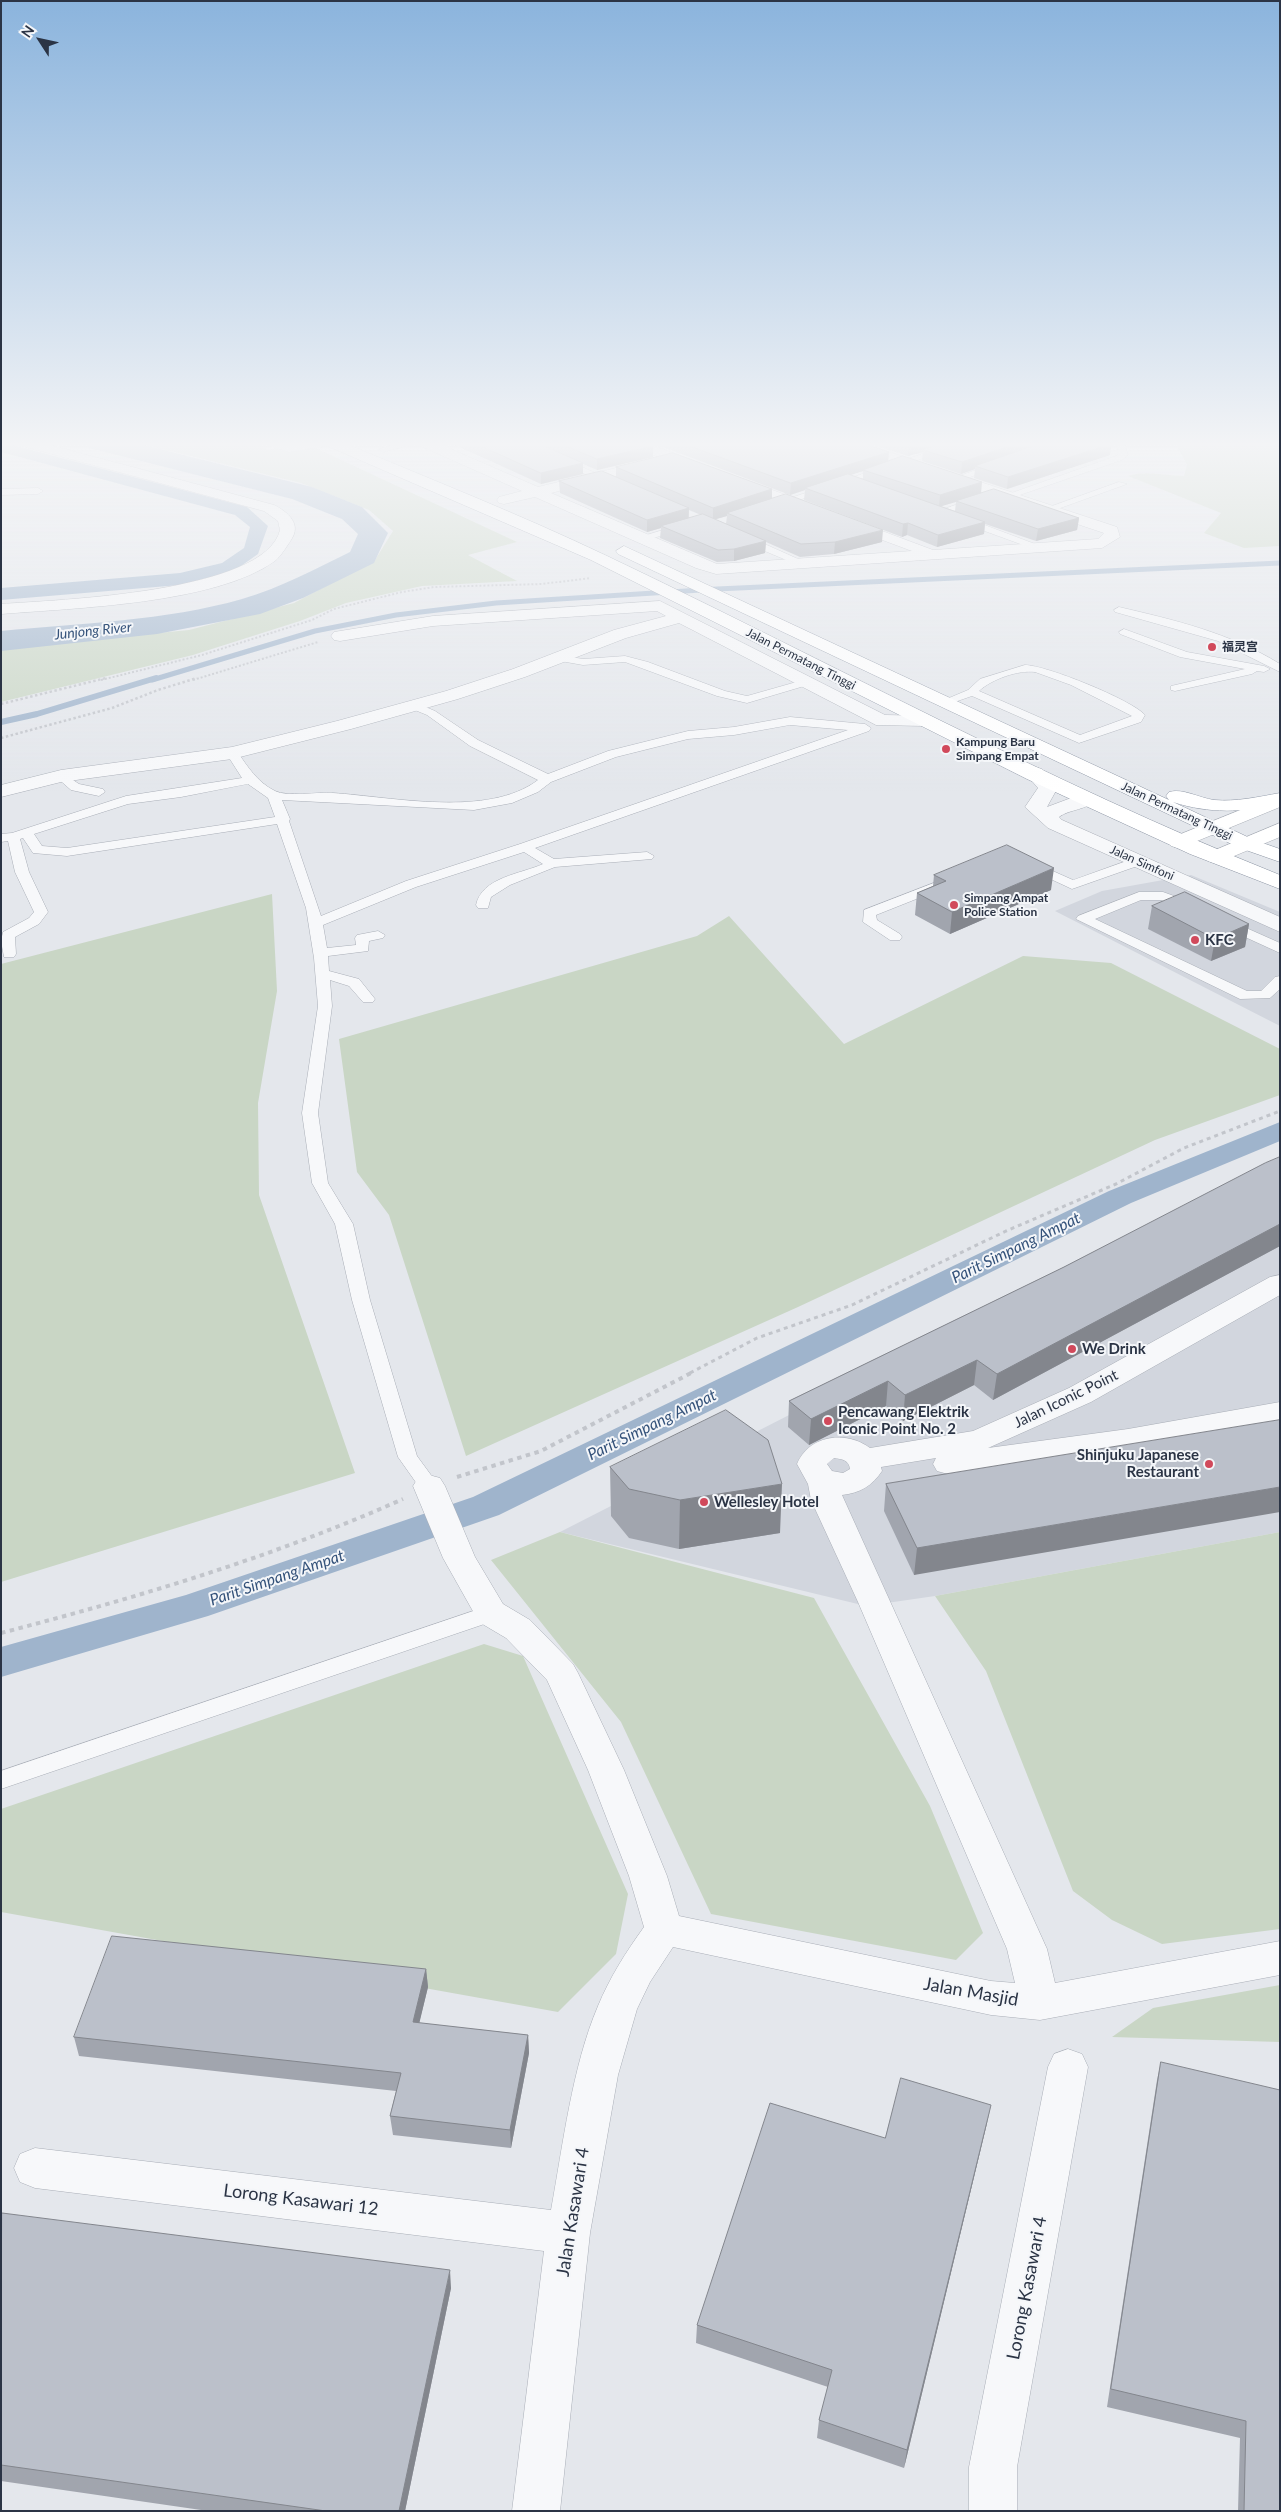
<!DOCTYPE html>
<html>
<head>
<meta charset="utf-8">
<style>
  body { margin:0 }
  #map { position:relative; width:1281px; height:2512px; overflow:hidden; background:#e4e7ec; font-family:Lato,sans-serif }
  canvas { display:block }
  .frame { position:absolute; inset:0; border:2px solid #2b3445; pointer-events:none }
  .north { position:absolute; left:15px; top:15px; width:50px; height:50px; -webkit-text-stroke:4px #f4f6f9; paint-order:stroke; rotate:305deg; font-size:14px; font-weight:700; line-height:20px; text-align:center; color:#2b3445 }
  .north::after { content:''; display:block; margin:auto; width:18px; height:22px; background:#2b3445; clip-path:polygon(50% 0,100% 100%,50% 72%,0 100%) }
</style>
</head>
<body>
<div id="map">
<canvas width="1281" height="2512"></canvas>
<div class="frame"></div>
<div class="north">N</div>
</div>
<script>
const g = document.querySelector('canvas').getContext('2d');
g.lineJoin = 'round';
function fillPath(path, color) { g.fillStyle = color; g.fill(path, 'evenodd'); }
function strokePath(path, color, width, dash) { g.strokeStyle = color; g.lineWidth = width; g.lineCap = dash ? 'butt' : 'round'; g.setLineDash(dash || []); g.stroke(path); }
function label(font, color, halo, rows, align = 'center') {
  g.font = font + ' Lato,"Noto Sans SC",sans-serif'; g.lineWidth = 4; g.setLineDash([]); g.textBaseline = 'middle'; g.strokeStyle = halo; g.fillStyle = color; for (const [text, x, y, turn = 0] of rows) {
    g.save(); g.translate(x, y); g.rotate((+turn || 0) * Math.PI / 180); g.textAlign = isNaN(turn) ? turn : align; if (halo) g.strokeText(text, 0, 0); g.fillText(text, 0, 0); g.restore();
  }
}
fillPath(new Path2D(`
  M1191 875 1280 912V1026L1055 911 1102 891Z
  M1280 1170V1532L935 1596 866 1606 560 1532 1218 1196Z`), '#d2d6de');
fillPath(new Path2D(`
  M134 442H252L268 450 279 448 318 449 517 542 468 555 517 581 422 586 346 603 300 621 193 655 1 702V648L189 630 294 603 375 560 393 531 369 510 301 483Z
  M1175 442H1280V546L1244 548 1204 533 1221 513 1128 476C1147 470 1164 476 1184 476L1187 465Z
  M272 894 277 991 258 1103 259 1195 355 1473 1 1582V964Z
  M729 916 844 1044 1023 956 1111 963 1280 1049V1095L1155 1140 798 1307 466 1456 389 1215 357 1172 339 1039 697 936Z
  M560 1532 814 1598 930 1806 983 1933 956 1960 711 1914 621 1722 491 1560Z
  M1280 1532V1929L1162 1944 1112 1920 1073 1891 986 1671 935 1596Z
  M484 1644 523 1656 628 1894 616 1954 558 2012 1 1912V1809Z
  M1280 1985V2042L1112 2037 1153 2008Z`), '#c9d6c5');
strokePath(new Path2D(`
  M152 680 315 631 396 615 496 603 717 589 1280 563`), '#9fb4cc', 5);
strokePath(new Path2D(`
  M1 722 37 714 156 678`), '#9fb4cc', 6);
fillPath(new Path2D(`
  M1 442 247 507 268 526 258 554 234 571 180 585 1 600V588L180 573 222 563 244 548 250 527 235 515 1 452Z
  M1280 1122V1141L1131 1203 499 1515 208 1616 1 1677V1647L186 1595 473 1497 1109 1191Z`), '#9fb4cc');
fillPath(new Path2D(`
  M85 442H131L312 487 362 507 388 533 374 563 303 598 260 614 157 634 1 651V631C81 623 165 621 242 599 280 588 315 569 350 552L358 534 342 519 292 499 89 448Z`), '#9fb4cc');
const lane = new Path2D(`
  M404 442H422L383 452 379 449Z
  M439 442H458L433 449 429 446Z
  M514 442H526L618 483 610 485Z
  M958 442H971L778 507 770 505Z
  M1116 442H1124L1128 455 1122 460 1011 498 1003 496 1116 456 1118 454Z
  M993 464 1001 466 959 481 951 479Z
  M1119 482 1127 484 1052 511 1044 509Z
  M1 489 38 488 43 491 38 494 1 495Z
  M978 497 983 500 981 502 941 515 936 512Z
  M960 518H966L1043 547 1034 549 960 522Z
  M683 524 688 527 686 529 642 541 637 538Z
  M741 537H749L807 563 798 565 741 541Z
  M1119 607C1175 620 1230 633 1280 664V672L1218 641 1115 612 1114 610Z
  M1124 629 1187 652 1264 666 1270 669 1264 672 1257 671 1252 674 1175 691 1171 690V686L1245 669 1180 657 1120 634 1119 632Z
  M559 655 583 659 625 656 648 662 725 691 747 696 807 679 813 682 811 684 747 703 717 696 625 662 583 665 555 660V656Z
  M1025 665C1046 665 1132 700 1145 715L1141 722 1079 743 972 696 943 706 937 703 968 690 980 679ZM1035 672 1071 685 1132 716 1080 735 979 691C992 679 1018 670 1035 672Z
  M414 702 435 711 478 740 548 774 608 751 688 731 734 727 790 717 865 724 871 728 869 731 535 848 554 859 647 852 654 856 652 859 555 867 510 885 491 897 488 908H478L476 905C482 877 521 874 543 864L524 852 416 887 323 925 327 948 356 945 355 938 357 935 378 931 385 935 383 938 369 941 368 951 328 956 329 971 359 979 375 999 373 1002H363L349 986 330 980 332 1006 318 1113 328 1183 353 1224 370 1300 417 1456 439 1486 436 1491 429 1493 422 1491 398 1457 352 1300 335 1224 312 1183 302 1113 318 1006 314 958 306 908 277 824 67 856 33 853 23 838 20 839 29 872 48 912 39 924 15 937 16 954 14 957H4L1 941 3 932 29 918 34 912 15 872 8 841 1 842V834L12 833 126 796 242 778 226 753 228 750H236C248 767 257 782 275 791 287 797 318 792 333 793 393 797 488 818 538 780L470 746 427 715 410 708 408 706ZM790 725 848 730 520 844 406 881 321 916 289 821 290 819 282 800 474 810 512 803 538 792 551 782 616 757 688 739 734 735ZM248 784 268 798 275 817 67 848 42 846 34 834 128 804 181 797Z
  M61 772 79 784 103 789 105 792 99 796 71 790 55 776Z
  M1138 857 1145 861 1143 864 1072 889 1025 867 1032 863 1037 864 1073 880Z
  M939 881 946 885 944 888 876 915 877 920 900 934 902 937 900 940H890L863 922 864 910Z
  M1139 892H1163L1196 904 1198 907 1191 911 1161 900H1141L1095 919 1247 991H1261L1275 977 1280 976V989L1270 998 1240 999 1076 919 1078 916Z
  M1226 919 1280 943V953L1221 926 1219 923 1221 920Z
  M491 1605 499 1607 502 1613 499 1619 1 1789V1771Z`);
const street = new Path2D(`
  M16 442H39L274 505C288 512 302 524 291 540 287 546 281 556 275 561 215 604 75 608 1 614V604C56 600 265 593 280 530L278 521 264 511 18 445Z
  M265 442H334L327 446 289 452 267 445Z
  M416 442H435L538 487 653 459 658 460 660 463 658 466 551 493 717 564 912 551 626 445 624 442H644L933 550 1098 539 1104 533 840 445 838 442H859L1117 527 1120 537 1102 548 716 574 696 568 535 497 504 504 499 503 497 500 499 497 522 491 418 445Z
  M660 601 885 715 931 716 933 720 931 724 924 726 876 725 679 623 626 638 525 677 458 699 351 729 232 759 61 782 1 797V785L61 770 232 747 337 721 446 691 513 669 614 630 666 616 657 611 433 626 340 641 334 640 331 636 334 632 433 616Z
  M1035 767 1042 769 1058 787 1047 807 1079 795H1093L1096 799C1089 810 1069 809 1059 817L1062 820 1280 917V932L1048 828 1025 807 1038 788 1025 773 1028 769Z
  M1280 1275V1295L1091 1402 988 1448 1128 1429 1280 1402V1422L1128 1449 948 1474 937 1471 933 1464 936 1458 881 1467 882 1471C872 1486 860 1493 842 1495L1047 1949 1055 1983 1280 1941V1975L1040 2020 991 2015 673 1947 650 1982 637 2009 618 2075 590 2233 560 2511H512L544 2251 35 2188 20 2182 14 2168 20 2154 35 2148 551 2210C563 2145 572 2067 598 2006 610 1977 626 1952 644 1927L629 1876 588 1770 547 1680 506 1638 479 1622 443 1558 413 1486 418 1478 429 1475 440 1478 445 1486 475 1557 503 1604 530 1620 573 1664 578 1673 624 1770 667 1876 679 1916 991 1981 1015 1983 1007 1949 858 1602 811 1500 808 1484 797 1464C809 1435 846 1430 870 1448L973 1431 1069 1388 1270 1277ZM834 1458C842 1459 849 1460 850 1469L843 1473 832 1471 827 1464Z
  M1068 2049 1082 2054 1088 2067 1017 2467V2511H969V2467L1048 2067 1054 2054Z`);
const secondary = new Path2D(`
  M1280 794V807L1185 846 1178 848 1171 846 1168 842 1171 838Z
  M1280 823V837L1222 861 1215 863 1208 861 1205 857 1208 853Z`);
const highway = new Path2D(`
  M323 442H342C430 479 519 514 605 555 830 662 1048 782 1280 875V889L1190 854 1027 779 591 560 325 445Z
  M624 546 1169 800 1166 796 1169 792C1183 788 1199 798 1214 800 1236 802 1258 797 1280 793V805C1242 812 1210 814 1173 802L1254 840 1280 849V862L1240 848 618 554 616 551Z`);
strokePath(lane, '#a9aeb7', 1);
strokePath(street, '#a9aeb7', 1);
strokePath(secondary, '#a9aeb7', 1);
strokePath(highway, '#8b94a3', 1);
strokePath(new Path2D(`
  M101 680 202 655 312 620 334 609 402 592 434 587 542 584 591 578
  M193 680 318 642`), '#c2c5cb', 2, [2, 2]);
strokePath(new Path2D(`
  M1 704 106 678
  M1 738 112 708 158 690 197 678`), '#c2c5cb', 2.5, [2.5, 2.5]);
strokePath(new Path2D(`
  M690 1373 757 1338 852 1305 1006 1231 1116 1184 1184 1148 1280 1111`), '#c2c5cb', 3, [4, 4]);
strokePath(new Path2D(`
  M457 1477 541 1451 693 1372
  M1 1633C139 1597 273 1557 403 1499`), '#c2c5cb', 4, [4.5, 4.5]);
fillPath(lane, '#f7f8fa');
fillPath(street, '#f7f8fa');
fillPath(secondary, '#fff');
fillPath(highway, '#fff');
fillPath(new Path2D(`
  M454 442H643L653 457 597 470 583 464V474L541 484 455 445Z
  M650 442H859L888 461 981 493 1079 518 1077 530 1036 541 985 524 984 534 937 547 907 535 902 537 804 500 805 490 790 495ZM863 471V480L850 475ZM956 502 955 511 941 506Z
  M865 442H1105L1111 444 1110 455 1007 489 974 478 975 469 961 474 922 461 923 452 908 456Z
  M616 467 772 489V499L882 542 834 554 800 557 766 542 765 553 734 561 717 562 660 538 661 528 647 532 560 493 559 481 616 477ZM689 510 701 515 689 518ZM727 516 726 524 715 519Z
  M934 875 1051 890 950 934 915 915 917 893 933 886Z
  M1152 906 1249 924 1245 947 1211 961 1148 929Z
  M1280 1157V1246L993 1400 974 1385 903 1421 886 1406 809 1445 788 1427 789 1401 1064 1267Z
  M1280 1420 914 1575 884 1511 886 1484Z
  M610 1467 780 1533 679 1549 629 1538 611 1516Z
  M426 1969 428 1987 419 2023 528 2035 529 2053 511 2148 393 2135 390 2116 396 2091 79 2056 74 2037Z
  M1161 2062 1280 2511H1238L1240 2438 1107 2407 1157 2080Z
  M987 2123 904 2468 817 2438 819 2420 828 2387 696 2343 697 2325 885 2138Z
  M1 2213 451 2288 405 2511H208L1 2481Z`), '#a1a5ae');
fillPath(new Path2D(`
  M918 442H952L923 450V452L908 456 909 445Z
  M1022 442H1053L975 466V469L961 474 962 462Z
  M1111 444 1110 455 1007 489 1008 477Z
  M653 446V457L597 470V459Z
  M889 452 888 463 863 470V471L807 489 805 488V490L790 495 791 483Z
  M583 463V474L541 484V473Z
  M982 482 981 494 939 507 940 495Z
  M772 489V501L727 513V516L713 520V508Z
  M689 508 688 520 661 526V528L647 532V520Z
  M1079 518 1077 530 1036 541 1038 529Z
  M985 522 984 534 937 547 938 535Z
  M908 523 907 535 902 537 903 524Z
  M883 530 882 542 834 554 835 542Z
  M766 541 765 553 734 561V549Z
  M1054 868 1051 890 950 934 952 912Z
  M1249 924 1245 947 1211 961 1215 939Z
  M1280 1224V1246L993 1400 997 1374Z
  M977 1360 974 1385 903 1421 905 1395Z
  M888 1381 886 1406 809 1445 811 1419Z
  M782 1484 780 1533 679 1549 680 1500Z
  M1280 1487V1512L914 1575 917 1548Z
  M426 1969 428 1987 415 2041 413 2022Z
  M528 2035 529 2053 511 2148 510 2130Z
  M991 2105 987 2123 904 2468 907 2450Z
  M450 2270 451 2288 405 2511H399Z`), '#83868d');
const building = new Path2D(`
  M472 442H535L583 463 541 473Z
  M557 442H643L653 446 597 459Z
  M679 442H859L889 452 791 483Z
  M900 442H918L909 445Z
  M945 442H1022L962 462 923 450Z
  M1045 442H1105L1111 444 1008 477 975 466Z
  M673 453 772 489 713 508 616 467Z
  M903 456 982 482 940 495 863 470Z
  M602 471 689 508 647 520 559 481Z
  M848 474 985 522 938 535 908 523 903 524 805 488Z
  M994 489 1079 518 1038 529 956 501Z
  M786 494 883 530 835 542 801 544 727 513Z
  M703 514 766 541 734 549 718 550 661 526Z
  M1007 845 1054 868 952 912 917 893 946 881 934 875Z
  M1185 892 1249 924 1215 939 1152 906Z
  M1280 1157V1224L997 1374 977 1360 905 1395 888 1381 811 1419 789 1401 1064 1267 1265 1163Z
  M726 1410 768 1440 782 1484 680 1500 629 1489 610 1467Z
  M1280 1420V1487L917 1548 886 1484Z
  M112 1936 426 1969 413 2022 528 2035 510 2130 390 2116 401 2073 74 2037Z
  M1161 2062 1280 2090V2511H1244L1246 2421 1111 2389Z
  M901 2078 991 2105 907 2450 819 2420 832 2370 697 2325 770 2103 885 2138Z
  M2 2213 450 2270 399 2511H326L1 2465Z`);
fillPath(building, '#bbc0ca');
strokePath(building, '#83868d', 1);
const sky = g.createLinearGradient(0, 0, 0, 794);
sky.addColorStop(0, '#8bb4dd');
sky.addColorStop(0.56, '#f3f4f6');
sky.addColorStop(1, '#f3f4f600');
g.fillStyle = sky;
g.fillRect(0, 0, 1281, 794);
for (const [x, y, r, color] of [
  [1212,647,5,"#d1495b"],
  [946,749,5,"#d1495b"],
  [954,905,5,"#d1495b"],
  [1195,940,5,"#d1495b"],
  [1072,1349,5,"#d1495b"],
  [828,1421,5,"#d1495b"],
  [1209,1464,5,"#d1495b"],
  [704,1502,5,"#d1495b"]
]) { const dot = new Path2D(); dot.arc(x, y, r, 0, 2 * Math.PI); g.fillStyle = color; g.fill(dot); strokePath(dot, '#f4f6f9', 2); }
label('bold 12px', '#2b3445', '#f4f6f9', [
  ["福灵宫",1222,647],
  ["Kampung Baru",956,742],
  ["Simpang Empat",956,756],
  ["Simpang Ampat",964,898],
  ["Police Station",964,912]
], 'left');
label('12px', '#2b3445', '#f4f6f9', [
  ["Jalan Permatang Tinggi",801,659,27],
  ["Jalan Permatang Tinggi",1177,811,25],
  ["Jalan Simfoni",1142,863,24]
]);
label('italic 14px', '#34527a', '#f4f6f9', [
  ["Junjong River",93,631,-6]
]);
label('bold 15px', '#2b3445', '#f4f6f9', [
  ["KFC",1205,940],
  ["We Drink",1082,1349],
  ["Pencawang Elektrik",838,1412],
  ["Iconic Point No. 2",838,1429],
  ["Shinjuku Japanese",1199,1455,"right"],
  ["Restaurant",1199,1472,"right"],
  ["Wellesley Hotel",714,1502]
], 'left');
label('15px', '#2b3445', '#f4f6f9', [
  ["Jalan Iconic Point",1066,1399,-26]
]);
label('italic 16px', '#34527a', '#f4f6f9', [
  ["Parit Simpang Ampat",1016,1248,-26],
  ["Parit Simpang Ampat",652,1425,-26],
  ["Parit Simpang Ampat",277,1578,-19]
]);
label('18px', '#2b3445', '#f4f6f9', [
  ["Jalan Masjid",971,1992,10],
  ["Lorong Kasawari 12",301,2200,7],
  ["Jalan Kasawari 4",573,2212,-81],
  ["Lorong Kasawari 4",1027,2288,-79]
]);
</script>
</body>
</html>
